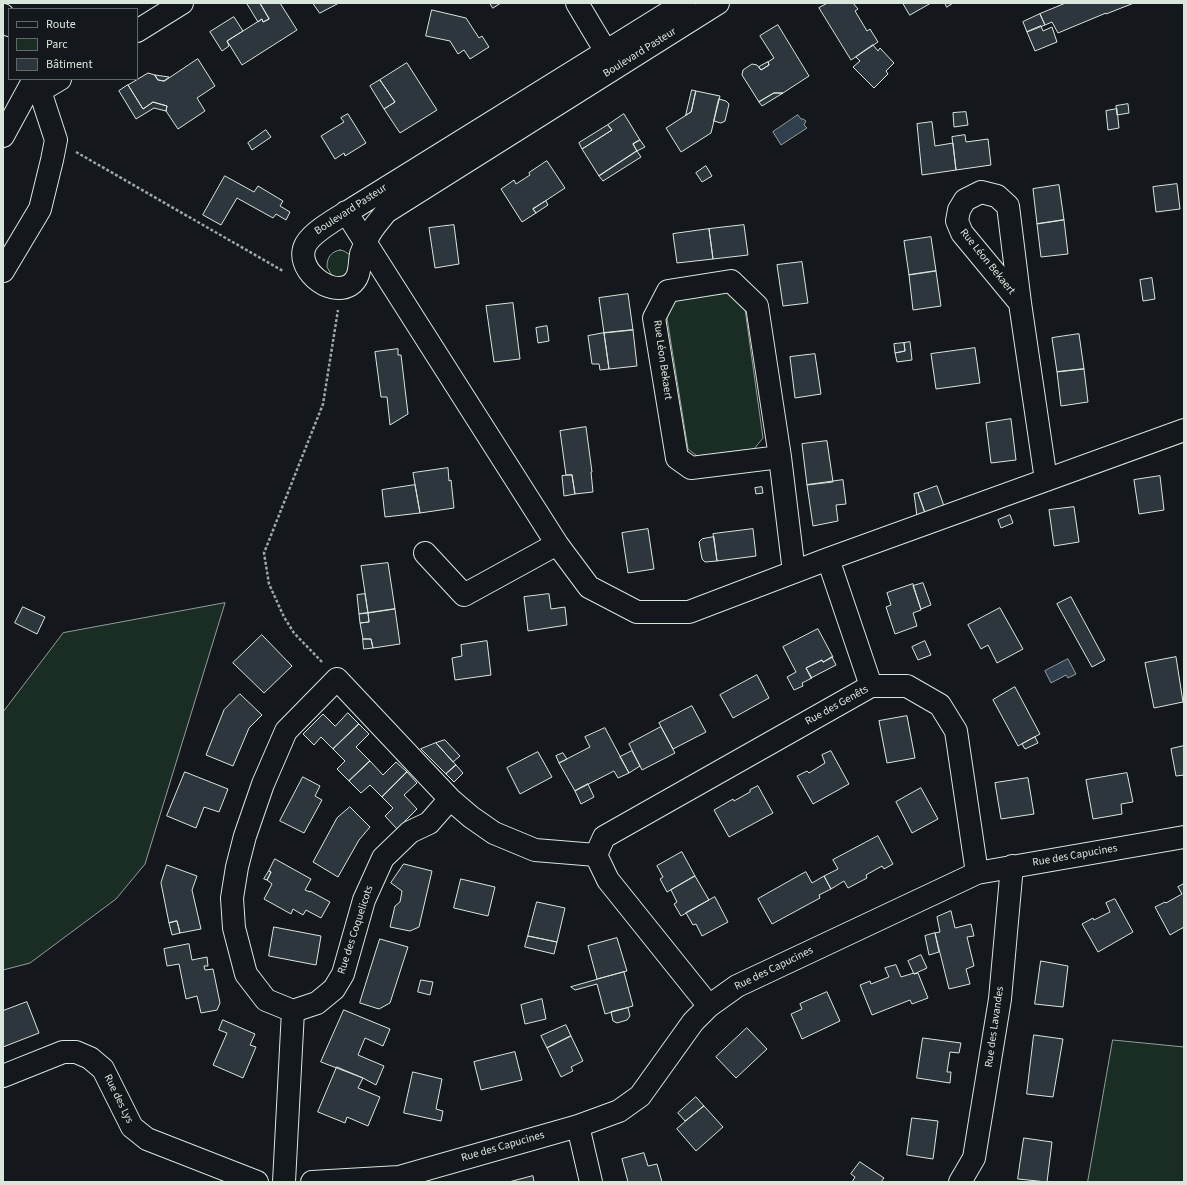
<!DOCTYPE html>
<html>
<head>
<meta charset="utf-8">
<style>
  body { margin:0 }
  #map { position:relative; width:1187px; height:1185px; overflow:hidden; background:#14181c; font-family:"Source Sans 3",sans-serif }
  canvas { display:block }
  .frame { position:absolute; inset:0; border:4px solid #d8e6dc; pointer-events:none }
  .legend { position:absolute; left:8px; top:8px; width:130px; height:72px; box-sizing:border-box; background:#14181c; border:1px solid #626a69; margin:0; padding:5px 7px; list-style:none; font-size:12px; color:#d8e6dc }
  .legend li { display:flex; align-items:center; gap:8px; height:20px }
  .legend b { width:20px; border:1px solid #626a69 }
</style>
</head>
<body>
<div id="map">
<canvas width="1187" height="1185"></canvas>
<div class="frame"></div>
<ul class="legend">
<li><b style="height:5px;background:#14181c"></b>Route</li>
<li><b style="height:11px;background:#1a2d24"></b>Parc</li>
<li><b style="height:11px;background:#2c363c"></b>Bâtiment</li>
</ul>
</div>
<script>
const g = document.querySelector('canvas').getContext('2d');
g.lineJoin = 'round';
function fillPath(path, color) { g.fillStyle = color; g.fill(path, 'evenodd'); }
function strokePath(path, color, width, dash) { g.strokeStyle = color; g.lineWidth = width; g.lineCap = dash ? 'butt' : 'round'; g.setLineDash(dash || []); g.stroke(path); }
function label(font, color, halo, rows, align = 'center') {
  g.font = font + ' "Source Sans 3",sans-serif'; g.lineWidth = 3; g.setLineDash([]); g.textBaseline = 'middle'; g.strokeStyle = halo; g.fillStyle = color; for (const [text, x, y, turn = 0] of rows) {
    g.save(); g.translate(x, y); g.rotate((+turn || 0) * Math.PI / 180); g.textAlign = isNaN(turn) ? turn : align; if (halo) g.strokeText(text, 0, 0); g.fillText(text, 0, 0); g.restore();
  }
}
const green = new Path2D(`
  M340 250 344 251 352 256 354 268 341 278 332 276 327 267C327 258 330 252 340 250Z
  M730 291 744 302 763 438 754 449 697 456 688 449 666 312 675 299Z
  M225 603 145 864 116 899 30 963 3 970V712L63 633Z
  M1113 1040 1184 1047V1182H1088Z`);
fillPath(green, '#1a2d24');
strokePath(green, '#939e99', 1);
const water = new Path2D(`
  M798 115 801 119H803L806 121 804 125 807 128 781 145 773 132Z
  M1068 659 1076 674 1068 678 1066 675 1051 683 1045 671Z`);
fillPath(water, '#2f3f4d');
strokePath(water, '#939e99', 1);
const building = new Path2D(`
  M249 3H260L269 19 263 22 262 19 258 22 247 4Z
  M260 3H280L297 30 242 65 227 41 262 19 263 22 269 19Z
  M313 3H339L320 13Z
  M490 3H501L493 8Z
  M828 3H853L858 9 855 11 867 31 870 29 878 42 851 60 819 8Z
  M903 3H931L910 15Z
  M945 3H953L947 7Z
  M1066 3H1134L1106 14V13L1058 33 1052 22 1045 25 1040 14Z
  M432 10 466 18 479 38 482 36 489 47 470 59 464 50 458 54 450 41 426 36Z
  M1040 14 1045 25 1027 32 1023 22Z
  M234 17 243 31 227 41 229 46 222 51 210 32Z
  M778 25 809 76 783 93H774L759 102 742 75 743 70 752 64 757 65 761 70 769 65 768 62 774 58 760 36Z
  M1041 26 1043 31 1052 27 1057 42 1035 51 1027 32Z
  M873 45 878 51 880 48 894 63 886 71 888 74 874 88 853 67 860 61 856 57Z
  M198 59 215 86 197 98 205 111 178 129 166 111 167 106 153 102 143 109 128 85 148 73 155 75 158 80 164 81Z
  M768 62 769 65 761 70 759 67Z
  M407 63 437 110 400 133 384 109 395 102 380 80Z
  M155 75 169 77 164 81 158 80Z
  M380 80 395 102 384 109 370 86Z
  M128 85 143 109 153 102 167 106 166 111 154 108 136 119 119 91Z
  M692 90 696 91 691 112 686 115Z
  M696 91 720 96 711 133 681 152 666 128 691 112Z
  M774 93H783L762 106 759 102Z
  M719 99 726 101 729 104 725 121 721 123 714 121Z
  M1128 104 1129 113 1117 115 1116 106Z
  M1117 109 1119 128 1108 130 1106 111Z
  M966 112 968 125 954 127 953 113Z
  M348 114 366 143 345 156 344 153 335 159 321 136 344 122 341 118Z
  M624 114 640 140 633 144 637 151 599 176 582 149 612 130 608 125Z
  M932 122 935 146 953 143 956 170 922 175 917 124Z
  M608 125 612 130 582 149 579 143Z
  M266 130 271 137 252 150 248 143Z
  M965 135 966 142 988 139 991 165 956 170 952 137Z
  M640 140 645 147 637 151 633 144Z
  M637 151 641 157 603 181 599 176Z
  M547 161 565 188 533 209 536 213 522 222 501 189 514 180 516 184 530 175 529 173Z
  M706 166 712 176 702 182 696 173Z
  M225 176 254 192 258 186 283 201 280 206 290 212 286 220 276 214 273 218 237 198 221 225 203 215Z
  M1177 184 1180 209 1156 212 1153 187Z
  M1059 185 1064 220 1037 224 1033 189Z
  M546 201 548 205 536 213 533 209Z
  M1064 220 1068 254 1041 257 1037 224Z
  M454 225 459 264 435 268 429 228Z
  M744 225 748 255 713 259 709 229Z
  M709 229 713 259 677 263 673 234Z
  M931 237 936 271 909 275 904 241Z
  M802 262 808 303 783 306 777 265Z
  M936 271 941 306 913 310 909 275Z
  M1152 278 1155 299 1143 301 1140 280Z
  M628 294 633 330 604 333 599 298Z
  M513 303 520 359 494 362 486 306Z
  M547 326 549 341 538 343 536 328Z
  M633 330 637 366 609 369 604 333Z
  M604 333 609 369 600 370 599 364H592L588 336Z
  M1079 334 1084 369 1057 372 1052 338Z
  M910 342 912 360 897 362 895 353 905 351 904 343Z
  M904 343 905 351 895 353 894 344Z
  M975 348 980 383 936 389 931 354Z
  M398 349V355H401L408 414 390 425 387 397H381L375 352Z
  M815 354 821 394 795 398 790 357Z
  M1084 369 1088 402 1061 406 1057 372Z
  M1011 419 1016 460 991 463 986 423Z
  M586 427 592 472H591L593 492 575 494 572 475H566L560 431Z
  M827 441 833 482 807 485 802 444Z
  M448 468 449 481 451 480 454 508 420 513 413 473Z
  M572 475 575 494 564 496 562 476Z
  M1160 476 1164 510 1139 514 1134 480Z
  M843 480 846 504 836 505 838 521 813 526 807 485Z
  M415 485 420 513 385 517 382 490Z
  M937 486 944 506 925 513 918 493Z
  M762 487 763 493 756 494 755 488Z
  M918 493 925 513 917 516 914 494Z
  M1074 507 1079 542 1054 546 1049 510Z
  M1010 515 1013 523 1001 528 998 520Z
  M648 529 654 569 628 573 622 533Z
  M753 529 756 556 717 561 713 534Z
  M714 537 717 561 705 562 702 559 699 542 702 539Z
  M388 563 395 609 368 613 361 566Z
  M923 583 931 605 921 609 913 586Z
  M913 584 921 610 913 613 917 626 895 634 886 607 891 605 887 593Z
  M365 594 368 613 359 614 357 595Z
  M549 594 551 609 565 607 567 625 528 631 524 597Z
  M1071 597 1105 660 1092 667 1057 604Z
  M23 607 45 617 37 634 15 623Z
  M1000 608 1023 649 997 663 988 645 981 649 968 625Z
  M395 609 400 644 373 648 371 639H363L360 623 369 622 368 613Z
  M368 613 369 622 360 623 359 614Z
  M818 629 833 657 823 662 822 660 806 668 812 678 802 683 803 686 794 690 787 677 796 672 783 647Z
  M262 635 292 666 264 693 233 663Z
  M363 639H371L373 648 364 649Z
  M487 641 491 675 455 680 452 658 462 656 461 645Z
  M925 641 931 655 918 660 912 647Z
  M832 657 836 665 811 678 806 668 822 660 823 662Z
  M1176 657 1183 702 1154 708 1145 663Z
  M757 675 769 698 733 718 720 695Z
  M1015 687 1040 734 1018 746 993 700Z
  M240 694 262 715 249 728 233 766 206 755 224 710Z
  M692 706 706 732 673 749 659 723Z
  M348 713 359 724 333 749 321 737 314 745 303 734 323 714 335 726Z
  M907 716 915 758 887 763 879 721Z
  M359 724 369 734 356 747 370 761 349 781 337 769 345 761 333 749Z
  M661 727 675 753 642 770 629 744Z
  M605 728 629 773 618 778 614 771 575 791 559 763 590 747 585 737Z
  M1035 737 1038 743 1025 749 1022 744Z
  M445 740 460 756 453 762 436 743Z
  M436 743 456 765 446 774 421 749Z
  M1184 746V775L1176 776 1171 749Z
  M632 751 640 766 629 773 620 757Z
  M831 751 849 784 813 804 797 776 807 771 809 773 825 763 822 755Z
  M538 752 552 777 520 794 507 768Z
  M563 753 567 759 559 763 556 756Z
  M370 761 383 775 396 762 407 772 382 797 370 785 361 793 349 781Z
  M456 765 463 773 454 782 446 774Z
  M185 772 228 789 219 812 204 807 196 828 167 816Z
  M407 772 417 783 404 795 417 809 397 829 385 816 393 808 382 797Z
  M1127 773 1133 802 1121 804 1122 814 1093 819 1086 780Z
  M303 777 320 786 315 796 322 800 304 833 280 821Z
  M1028 778 1034 814 1001 819 995 783Z
  M588 784 594 797 581 804 575 791Z
  M758 786 773 813 729 837 714 810 733 799 734 801 750 792V790Z
  M921 788 938 819 912 833 896 802Z
  M350 807 370 827 359 840 338 877 313 862 337 818Z
  M878 836 893 864 884 869 882 866 866 875 867 878 848 888 844 881 831 889 824 876 838 869 833 860Z
  M682 852 695 876 667 892 660 879 663 877 657 866Z
  M275 859 311 879 305 890 310 892V891L330 902 321 918 306 910 303 915 293 909 291 914 264 899 272 884 267 880 271 872 269 871Z
  M404 864 432 871 419 927 410 931 390 927 395 906 400 902 402 891 391 883Z
  M167 865 197 876 192 890 201 929 180 933 177 921 169 923 161 883Z
  M269 871 271 872 267 880 264 879Z
  M806 872 812 883 824 876 831 889 819 895 820 898 772 924 758 899Z
  M695 876 709 900 681 916 674 904 677 902 671 890Z
  M461 879 495 887 488 916 454 908Z
  M1184 884V927L1170 935 1155 907 1165 902 1166 903 1182 894 1178 887Z
  M715 897 728 922 702 936 696 924 693 925 686 913Z
  M1115 899 1133 932 1098 952 1082 924 1093 918 1094 920 1110 912 1106 903Z
  M537 902 565 908 557 942 528 936Z
  M951 911 955 928 971 924 974 936 967 937 974 966 966 969 970 984 949 989 935 933 940 932 937 917Z
  M177 921 180 933 172 935 169 923Z
  M274 927 321 936 316 965 269 956Z
  M935 933 939 952 929 955 925 936Z
  M528 936 557 942 554 954 525 947Z
  M617 938 627 971 597 979 588 946Z
  M380 939 408 947 390 1003 379 1009 360 1003Z
  M189 944 192 960 207 957 208 966H204L205 970 213 969 220 1003 217 1010 201 1013 197 996 186 999 179 964 167 966 164 949Z
  M921 955 927 968 914 974 908 961Z
  M1041 961 1068 966 1063 1007 1035 1004Z
  M896 965 901 977 914 973V974L918 973 928 998 912 1004 910 1000 872 1015 860 985 870 981 871 984 889 977 885 968Z
  M624 972 633 1006 605 1014 597 984 575 990 571 987Z
  M421 980 433 982 430 995 418 992Z
  M827 992 840 1021 802 1039 791 1014 802 1009 800 1004Z
  M542 999 546 1019 525 1024 521 1005Z
  M27 1002 39 1033 3 1047V1011Z
  M628 1008 630 1016 627 1020 617 1023 613 1021 611 1012Z
  M344 1010 390 1029 383 1046 365 1038 358 1055 384 1066 376 1085 363 1078 321 1062Z
  M223 1020 255 1034 250 1045 256 1047 243 1078 213 1065 227 1033 219 1030Z
  M566 1025 571 1036 547 1048 541 1036Z
  M747 1028 767 1049 736 1078 716 1057Z
  M1034 1035 1063 1039 1053 1097 1027 1094Z
  M571 1036 583 1061 571 1067 573 1071 561 1077 547 1048Z
  M923 1038 961 1043 959 1053 950 1052 947 1072H951L950 1083 917 1078Z
  M515 1052 522 1080 481 1090 474 1062Z
  M337 1067 363 1078 358 1088 380 1097 368 1126 347 1117 345 1123 318 1112Z
  M413 1072 442 1079 436 1109 443 1111 441 1121 404 1113Z
  M696 1097 704 1106 685 1121 678 1113Z
  M704 1106 723 1127 696 1151 677 1129Z
  M912 1118 938 1121 933 1159 907 1155Z
  M1024 1138 1052 1142 1047 1182 1018 1179Z
  M644 1153 648 1166 657 1164 662 1182H628L622 1159Z
  M860 1162 884 1178 881 1182H852L855 1177 851 1174Z
  M533 1176 534 1182H509Z`);
fillPath(building, '#2c363c');
strokePath(building, '#d8e6dc', 1);
const minor = new Path2D(`
  M577 3 614 65
  M684 3 357 206C343 215 314 230 306 244 293 267 329 298 350 285 361 278 359 265 361 254 363 249 366 242 368 237 372 228 380 220 386 212L718 3
  M3 15 9 25
  M137 31 182 3
  M40 91 60 79
  M3 136 34 79
  M346 212 557 544 589 587 637 612H689L828 559 1184 430
  M3 271 40 209 52 160 56 140 40 91 35 79
  M1020 303 962 233 957 221 959 210 965 200 981 192 997 196 1008 206 1020 303 1046 480
  M780 457 691 468 677 458 654 318 668 291 731 281 757 306 780 457 794 572
  M425 553 464 595 557 544
  M828 559 871 686
  M450 799 429 823 410 832 383 858 364 900 343 974 334 989 317 1003 293 1011 266 1000 246 974 234 928 232 898 237 867 245 836 263 784 286 731 337 679 450 799 471 817 494 833 535 850 596 855
  M709 1006 608 880 596 855 604 837 871 686H907L940 705 956 731 977 873
  M3 1076 63 1052H76L90 1058 103 1069 132 1127 147 1139 257 1182
  M578 1126 591 1182
  M284 1182 293 1011
  M312 1182 399 1177 578 1126 619 1111 640 1096 693 1022 709 1006 737 986 977 873 1184 837
  M960 1182 974 1158 1000 999 1012 866`);
strokePath(minor, '#d8e6dc', 24);
strokePath(new Path2D(`
  M76 152 283 271
  M322 662 294 633 284 617 269 584 264 553 323 404 338 310`), '#9da8a2', 2.5, [3, 2]);
strokePath(minor, '#14181c', 22);
label('11px', '#d8e6dc', '#14181c', [
  ["Boulevard Pasteur",640,53,-32],
  ["Boulevard Pasteur",351,210,-33],
  ["Rue Léon Bekaert",987,262,51],
  ["Rue Léon Bekaert",662,360,82],
  ["Rue des Genêts",837,706,-29],
  ["Rue des Capucines",1075,856,-10],
  ["Rue des Coquelicots",356,930,-72],
  ["Rue des Capucines",774,969,-26],
  ["Rue des Lavandes",995,1027,-82],
  ["Rue des Lys",118,1099,64],
  ["Rue des Capucines",503,1147,-16]
]);
</script>
</body>
</html>
